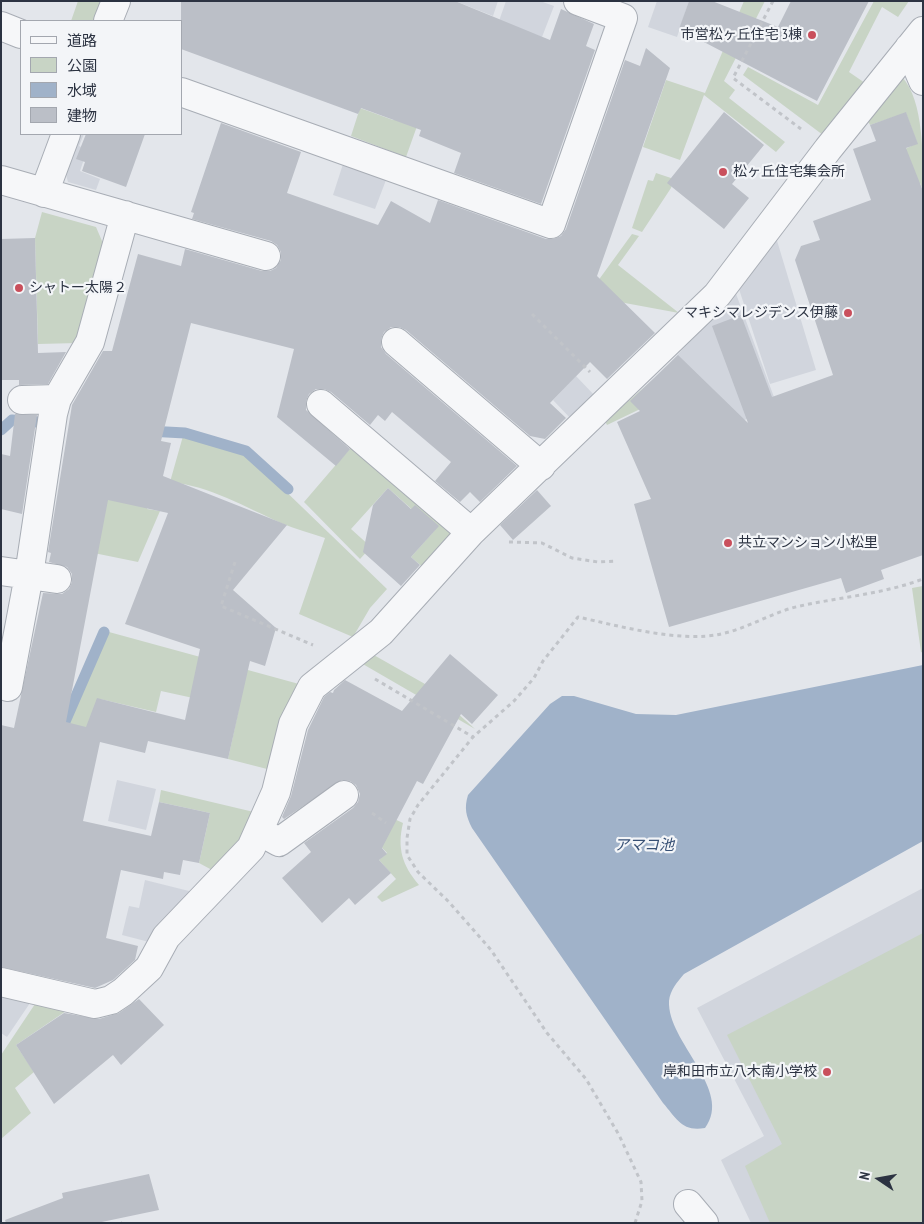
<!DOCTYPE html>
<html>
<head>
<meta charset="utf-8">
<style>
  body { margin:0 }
  #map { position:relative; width:924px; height:1224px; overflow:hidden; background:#e3e6eb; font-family:"PT Sans Narrow","Noto Sans JP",sans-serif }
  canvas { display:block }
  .frame { position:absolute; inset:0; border:2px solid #2c3342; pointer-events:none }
  .legend { position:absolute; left:20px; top:20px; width:162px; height:115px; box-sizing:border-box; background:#f3f5f8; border:1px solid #a3a7af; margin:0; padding:6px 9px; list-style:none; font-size:15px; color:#2c3342 }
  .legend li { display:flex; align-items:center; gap:10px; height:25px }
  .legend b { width:25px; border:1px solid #a3a7af }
  .north { position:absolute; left:854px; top:1154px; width:50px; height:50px; -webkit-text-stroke:4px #f3f5f8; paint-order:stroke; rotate:282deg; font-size:14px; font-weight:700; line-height:20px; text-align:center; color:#2c3342 }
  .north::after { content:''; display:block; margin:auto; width:18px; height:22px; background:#2c3342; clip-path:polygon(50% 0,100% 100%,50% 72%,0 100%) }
</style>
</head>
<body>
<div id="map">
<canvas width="924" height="1224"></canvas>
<div class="frame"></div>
<ul class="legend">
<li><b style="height:6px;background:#f6f7f9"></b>道路</li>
<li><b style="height:14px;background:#c8d4c5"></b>公園</li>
<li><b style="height:14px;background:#a0b2c9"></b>水域</li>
<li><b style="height:14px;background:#bbbfc7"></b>建物</li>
</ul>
<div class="north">N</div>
</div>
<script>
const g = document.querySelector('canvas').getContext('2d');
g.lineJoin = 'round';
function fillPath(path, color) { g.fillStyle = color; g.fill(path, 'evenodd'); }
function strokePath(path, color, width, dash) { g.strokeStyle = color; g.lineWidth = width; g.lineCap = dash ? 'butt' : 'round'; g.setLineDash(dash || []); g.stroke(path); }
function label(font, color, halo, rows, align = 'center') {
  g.font = font + ' "PT Sans Narrow","Noto Sans JP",sans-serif'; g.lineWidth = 4.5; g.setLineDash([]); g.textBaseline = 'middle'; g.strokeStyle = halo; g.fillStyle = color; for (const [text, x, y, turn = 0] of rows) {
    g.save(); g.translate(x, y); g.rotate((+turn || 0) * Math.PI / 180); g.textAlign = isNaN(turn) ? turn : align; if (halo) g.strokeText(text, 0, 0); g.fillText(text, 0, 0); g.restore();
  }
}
fillPath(new Path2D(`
  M455 1H498L493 16Z
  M506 1H540L554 6 542 37 499 21Z
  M657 1H689L677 37 648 27Z
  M79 134H84L79 146 87 150 80 171 100 179 96 190 68 182 65 171Z
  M343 164 386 180 375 209 333 195Z
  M775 234 816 370 770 384 738 286Z
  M735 291 778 408 699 436 670 363Z
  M576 376 596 397 572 420 553 400Z
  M117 780 156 789 146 830 108 821Z
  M145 880 193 892 153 943 122 935 129 906 139 908Z
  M923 888V1223H751L721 1160 764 1136 697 1008Z
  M1 991 32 1000 7 1037 1 1033Z`), '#d1d5dd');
fillPath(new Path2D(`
  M78 1H105L98 21H71Z
  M744 1H765L724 81 735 90 729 98 785 142 776 152 704 95 680 160 643 147 666 80 705 93Z
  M874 1H909L898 17 882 7 849 72 865 83 823 135 743 75 748 67 818 105Z
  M902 77C924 100 923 158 923 191L920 183H917L905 149 917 143 906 113 870 125 868 121Z
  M360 108 393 120 421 115 406 157 351 136Z
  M656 173 674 179 671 188 642 232 632 228 648 180 653 181Z
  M42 212 96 227 105 248 78 343 38 344 35 238Z
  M632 234 639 236 618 265 679 313 587 296Z
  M654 379 663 398 607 425 605 421Z
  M183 436 227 446 246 453 387 589 370 608 353 637 299 614 325 538C311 533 295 529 281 523 245 507 210 486 170 482Z
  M352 446 450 530 451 543 426 570 411 557 435 530 388 488 351 529 371 547 360 559 304 502Z
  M109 495 149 499 147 509 160 511 138 562 89 552Z
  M923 586V653L921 652 912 588Z
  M109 632 299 684 271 770 228 759 239 708 161 691 156 712 100 699 90 739 59 743Z
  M372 654 425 684 475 729 361 663Z
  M161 790 258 813 245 840 212 870 199 863 210 813 159 802Z
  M390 817 403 823C397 848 402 865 419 885L382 902 377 897 396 879 379 860 387 853 373 838Z
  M923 933V1223H770L745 1166 782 1144 727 1035Z
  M37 1001 69 1009 16 1045 34 1072 15 1088 31 1113 1 1139V1055Z`), '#c8d4c5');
fillPath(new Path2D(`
  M923 665V841L684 974C678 981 670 990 669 1001 667 1042 734 1090 705 1128 682 1132 677 1119 663 1103L472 828C466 816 464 808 468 795L550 704 562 696H574L636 714 676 715Z`), '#a0b2c9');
strokePath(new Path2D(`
  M1 430 12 420 37 422
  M148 431 185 433 246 451 288 489
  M60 733 104 632`), '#a0b2c9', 11);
fillPath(new Path2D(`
  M181 1H455L550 40 561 9 594 24 586 46 595 50 541 204 454 173 461 153 419 136 421 130 361 108 358 114 181 49Z
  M689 1H712L778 27 791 1H869L817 101 679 29Z
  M646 48 670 68 597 276 655 333 607 379 590 362 550 403 566 418 545 439 530 436 406 330 399 327H391L384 332 381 339V347L386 354 517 466 480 502 470 492 460 502 435 481 451 462 392 412 385 421 378 415 370 425 331 392 324 389H316L309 394 306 401V410L350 449 336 466 277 417 294 349 191 323 161 441 171 443 163 476 287 525 233 590 276 628 265 666 250 661 228 759 148 741 145 753 100 742 83 821 151 836 159 802 210 813 199 863 183 860 180 875 164 872 163 879 121 870 106 938 138 946 135 960 113 980 95 988 1 967V725L14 728 43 593 62 594 69 589 72 582V574L67 567 49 562 51 553 48 552 72 405 103 351H112L138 254 181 266 185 249 262 271H270L276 268 281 260V252L277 245 271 241 192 219 194 213 191 212 221 123 301 152 287 193 378 225 391 201 430 223 438 200 546 239H553L561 236 566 229 625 60 640 66ZM108 500 168 513 125 624 200 649 185 720 97 698 86 727 66 722Z
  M724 112 764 145 732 184 749 198 724 229 667 183Z
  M906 112 918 144 906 148 923 191V555L881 570 884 579 846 593 841 578 669 627 634 504 651 499 617 422 640 411 630 401 678 355 748 423 712 326 741 315 772 397 833 375 795 260 801 246 820 240 813 221 871 200 853 149 876 141 870 125Z
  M86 134H145L126 187 82 171 85 162 76 159Z
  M35 238 38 353 66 352 48 384 19 385V380H1V239Z
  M15 414 37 415 22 514 1 509V454L10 456Z
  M388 488 411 509 415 505 439 526 411 557 420 565 401 586 363 552 373 505Z
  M537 490 551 506 513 540 500 525Z
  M450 654 498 695 472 724 461 714 423 784 417 781 382 848 387 854 379 860 391 873 355 905 349 898 322 923 282 878 311 852 304 843 353 808 358 802 360 794 356 785 350 781 342 780 284 819 282 817 291 796 308 730 324 697 330 692 333 693 334 690 345 680 402 711Z
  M139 999 164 1025 121 1065 113 1055 54 1104 16 1045 64 1013 99 1019 119 1013Z
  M149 1174 159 1210 97 1223H6L5 1220 63 1198 62 1193Z`), '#bbbfc7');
const minor = new Path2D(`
  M108 21 116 1
  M1 26 21 34
  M909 48 923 81
  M181 92 551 224 623 18 578 1
  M1 180 266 256
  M44 193 66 134
  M396 342 541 466
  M22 400 57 399
  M321 404 471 532
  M1 571 57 579
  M8 687 29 575 53 414 57 399 90 342 125 215
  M259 831 279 842 344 795
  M1 982 95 1004 111 1000 123 992 149 968 166 937 251 848 276 792 293 724 312 687 381 632 471 532 717 295 828 149 923 31
  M688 1204 704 1223`);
strokePath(minor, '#a8adb5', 30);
strokePath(new Path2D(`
  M773 1 733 78 801 129
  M532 314 590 372
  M509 542 542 543 572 558 598 562 617 561
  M235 562 221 606 313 645
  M375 679 473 737
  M372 813 386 823
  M121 1223H122
  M635 1223 642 1201 641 1182 619 1135 586 1079 547 1033 491 950 449 902 418 872 407 855V838L410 819 418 805 473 737 514 701 534 678 543 661 578 617C619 626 680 643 721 634 749 628 772 612 800 606 841 597 883 594 923 579`), '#c1c4c9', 3, [4, 4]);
strokePath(minor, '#f6f7f9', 28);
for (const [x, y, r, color] of [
  [812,35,5,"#c94f5c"],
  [723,172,5,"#c94f5c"],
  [19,288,5,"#c94f5c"],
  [848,313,5,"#c94f5c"],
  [728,543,5,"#c94f5c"],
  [827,1072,5,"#c94f5c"]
]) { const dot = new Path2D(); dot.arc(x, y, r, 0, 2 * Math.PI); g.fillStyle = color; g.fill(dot); strokePath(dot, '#f3f5f8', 2); }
label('14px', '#2c3342', '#f3f5f8', [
  ["市営松ヶ丘住宅 3棟",802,35],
  ["松ヶ丘住宅集会所",733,172,"left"],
  ["シャトー太陽２",29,288,"left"],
  ["マキシマレジデンス伊藤",838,313],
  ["共立マンション小松里",738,543,"left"],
  ["岸和田市立八木南小学校",817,1072]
], 'right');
label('italic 15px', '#375075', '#f3f5f8', [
  ["アマコ池",644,846]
]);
</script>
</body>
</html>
